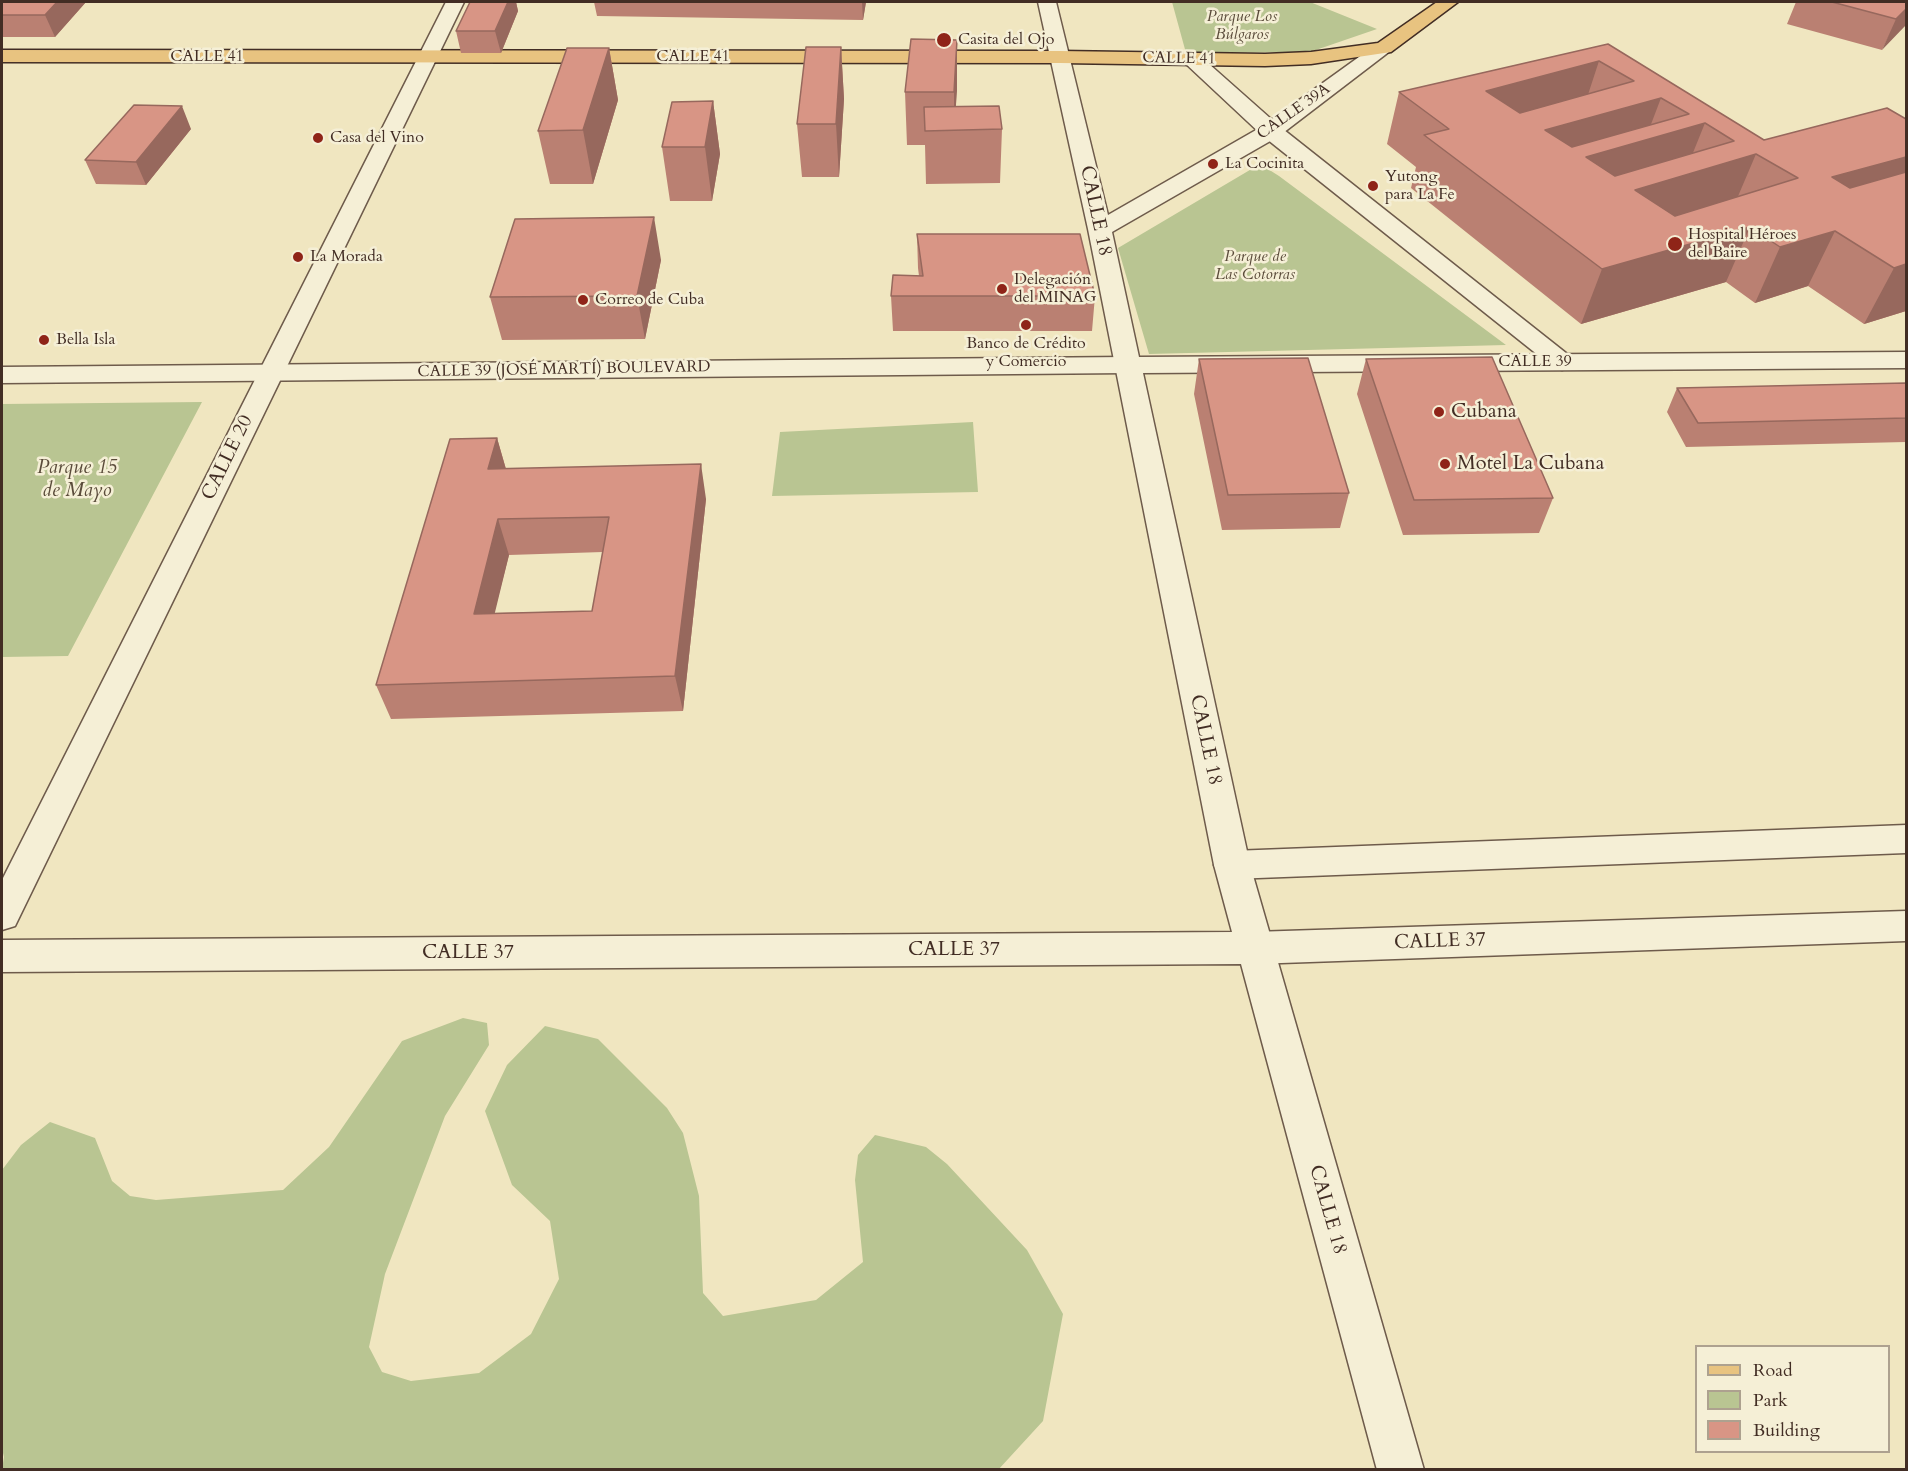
<!DOCTYPE html>
<html>
<head>
<meta charset="utf-8">
<style>
  body { margin:0 }
  #map { position:relative; width:1908px; height:1471px; overflow:hidden; background:#f0e6c0; font-family:Cardo,serif }
  canvas { display:block }
  .frame { position:absolute; inset:0; border:3px solid #422d24; pointer-events:none }
  .legend { position:absolute; left:1695px; top:1345px; width:195px; height:108px; box-sizing:border-box; background:#f5efd6; border:2px solid #ada18f; margin:0; padding:8px 10px; list-style:none; font-size:18px; color:#422d24 }
  .legend li { display:flex; align-items:center; gap:12px; height:30px }
  .legend b { width:30px; border:2px solid #ada18f }
</style>
</head>
<body>
<div id="map">
<canvas width="1908" height="1471"></canvas>
<div class="frame"></div>
<ul class="legend">
<li><b style="height:8px;background:#e8c380"></b>Road</li>
<li><b style="height:16px;background:#b9c592"></b>Park</li>
<li><b style="height:16px;background:#d89585"></b>Building</li>
</ul>
</div>
<script>
const g = document.querySelector('canvas').getContext('2d');
g.lineJoin = 'round';
function fillPath(path, color) { g.fillStyle = color; g.fill(path, 'evenodd'); }
function strokePath(path, color, width, dash) { g.strokeStyle = color; g.lineWidth = width; g.lineCap = dash ? 'butt' : 'round'; g.setLineDash(dash || []); g.stroke(path); }
function label(font, color, halo, rows, align = 'center') {
  g.font = font + ' Cardo,serif'; g.lineWidth = 5; g.setLineDash([]); g.textBaseline = 'middle'; g.strokeStyle = halo; g.fillStyle = color; for (const [text, x, y, turn = 0] of rows) {
    g.save(); g.translate(x, y); g.rotate((+turn || 0) * Math.PI / 180); g.textAlign = isNaN(turn) ? turn : align; if (halo) g.strokeText(text, 0, 0); g.fillText(text, 0, 0); g.restore();
  }
}
fillPath(new Path2D(`
  M1172 2H1310L1377 29 1310 52 1186 53Z
  M1260 164 1279 176 1506 345 1149 354 1118 248Z
  M202 402 68 656 2 657V404Z
  M973 422 978 492 772 496 780 432Z
  M463 1018 487 1023 489 1045 445 1116 385 1274 369 1347 382 1372 411 1381 479 1373 531 1334 559 1279 550 1221 512 1185 485 1111 507 1065 545 1026 598 1039 667 1108 683 1133 699 1196 703 1293 723 1316 816 1300 863 1262 855 1180 858 1155 875 1135 926 1147 947 1164 1027 1250 1063 1314 1043 1421 998 1470 2 1469 4 1457 2 1449V1170L21 1145 50 1122 95 1138 112 1181 130 1196 156 1200 283 1190 329 1147 402 1041Z`), '#b9c592');
const pedestrian = new Path2D(`
  M1127 357 1136 360 1140 365 1136 370 1127 373 2 383V367Z`);
const minor = new Path2D(`
  M446 2H464L15 926 2 930V880Z
  M1193 54 1200 56 1279 126 1571 357 1575 362 1571 367 1562 370 1553 367 1263 136 1186 64 1183 60 1186 56Z
  M1906 825V853L1232 879 1219 875 1214 865 1219 855 1232 851Z
  M1906 911V941L1253 964 1240 959 1234 948 1240 937 1253 932Z`);
const tertiary = new Path2D(`
  M1038 2H1056L1108 215 1263 126 1377 44H1391L1394 48 1279 136 1112 232 1139 357 1906 352V368L1143 373 1250 865 1424 1470H1377L1241 964 2 972V940L1232 932 1214 865 1088 229Z`);
const primary = new Path2D(`
  M1437 2H1458L1391 52 1311 64 1265 66 1060 63 2 62V50L1060 51 1265 54 1311 52 1378 43Z`);
strokePath(pedestrian, '#6e5b4b', 3);
strokePath(minor, '#6e5b4b', 3);
strokePath(tertiary, '#6e5b4b', 3);
strokePath(primary, '#422d24', 3);
fillPath(pedestrian, '#f5efd6');
fillPath(minor, '#f5efd6');
fillPath(tertiary, '#f5efd6');
fillPath(primary, '#e8c380');
fillPath(new Path2D(`
  M2 2H86L55 37H2Z
  M470 2H516L518 11 501 53H461L456 31Z
  M594 2H866L863 20 597 16Z
  M1796 2H1906L1882 50 1787 24Z
  M957 40 956 107 1002 129 1000 183 926 184 925 145H907L905 92Z
  M1608 44 1764 140 1887 108 1906 311 1864 324 1808 286 1755 303 1726 282 1581 324 1411 188 1416 167 1387 144 1399 92Z
  M841 47 844 99 839 177H802L797 124Z
  M609 48 618 100 593 184H550L538 131Z
  M713 101 720 154 712 201H670L662 147Z
  M191 129 146 185 96 184 85 160Z
  M917 234 1095 296 1092 331H893L891 296 919 276 918 268Z
  M661 260 645 339 502 340 490 297Z
  M1199 359 1349 493 1340 528 1222 530 1194 394Z
  M1366 359 1553 498 1539 533 1403 535 1357 394Z
  M1906 383V442L1686 447 1667 412 1677 388Z
  M497 438 506 469 706 499 683 711 391 719 376 685ZM603 552 592 611 494 613 509 555Z`), '#ba8072');
fillPath(new Path2D(`
  M57 2H86L55 37 45 15Z
  M508 2H516L518 11 501 53 495 31Z
  M862 2H866L863 20Z
  M1906 9V25L1882 50 1896 19Z
  M957 40V91L954 130V92Z
  M841 47 844 99 839 177 836 124Z
  M609 48 618 100 593 184 583 130Z
  M1599 61 1582 113 1472 144 1486 91Z
  M1661 98 1645 140 1705 123 1684 175 1756 154 1733 208 1614 245 1545 130Z
  M713 101 720 154 712 201 705 147Z
  M182 106 191 129 146 185 136 162Z
  M1906 157V203L1806 231 1832 177Z
  M654 217 661 260 645 339 637 296Z
  M1750 227 1726 282 1581 324 1602 269Z
  M1835 231 1808 286 1755 303 1780 247Z
  M1906 264V311L1864 324 1894 268Z
  M497 438 507 473 488 469Z
  M701 464 706 499 683 711 675 676Z
  M498 519 509 555 486 649 474 614Z`), '#97685d');
const building = new Path2D(`
  M2 2H57L45 15H2Z
  M470 2H508L495 31H456Z
  M1832 2H1906V9L1896 19Z
  M911 39 957 40 954 92H905Z
  M1608 44 1764 140 1887 108 1906 119V157L1832 177 1850 188 1906 172V264L1894 268 1835 231 1780 247 1750 227 1602 269 1424 135 1449 129 1399 92ZM1599 61 1634 81 1520 113 1486 91ZM1661 98 1689 114 1572 147 1545 130ZM1705 123 1734 141 1615 176 1586 157ZM1756 154 1798 178 1675 216 1635 190Z
  M806 47H841L836 124H797Z
  M567 48H609L583 130 538 131Z
  M713 101 705 147H662L672 102Z
  M134 105 182 106 136 162 85 160Z
  M999 106 1002 129 925 131 924 107Z
  M654 217 637 296 490 297 515 219Z
  M917 234H1080L1095 296H891L893 275 923 276Z
  M1492 357 1553 498 1414 500 1366 359Z
  M1308 358 1349 493 1228 495 1199 359Z
  M1906 383V418L1698 423 1677 388Z
  M497 438 488 469 701 464 675 676 376 685 450 439ZM609 517 592 611 474 614 498 519Z`);
fillPath(building, '#d89585');
strokePath(building, '#97685d', 1.5);
for (const [x, y, r, color] of [
  [944,40,8,"#8f2418"],
  [318,138,6,"#8f2418"],
  [1213,164,6,"#8f2418"],
  [1373,186,6,"#8f2418"],
  [1675,244,8,"#8f2418"],
  [298,257,6,"#8f2418"],
  [1002,289,6,"#8f2418"],
  [583,300,6,"#8f2418"],
  [1026,325,6,"#8f2418"],
  [44,340,6,"#8f2418"],
  [1439,412,6,"#8f2418"],
  [1445,464,6,"#8f2418"]
]) { const dot = new Path2D(); dot.arc(x, y, r, 0, 2 * Math.PI); g.fillStyle = color; g.fill(dot); strokePath(dot, '#f5efd6', 2); }
label('italic 16px', '#5a4b3a', '#f5efd6', [
  ["Parque Los",1242,17],
  ["Búlgaros",1242,35],
  ["Parque de",1255,257],
  ["Las Cotorras",1255,275]
]);
label('16px', '#422d24', '#f5efd6', [
  ["Casita del Ojo",958,40],
  ["Casa del Vino",330,138],
  ["La Cocinita",1225,164],
  ["Yutong",1385,177],
  ["para La Fe",1385,195],
  ["Hospital Héroes",1688,235],
  ["del Baire",1688,253],
  ["La Morada",310,257],
  ["Delegación",1014,280],
  ["del MINAG",1014,298],
  ["Correo de Cuba",595,300],
  ["Bella Isla",56,340],
  ["Banco de Crédito",1026,344,"center"],
  ["y Comercio",1026,362,"center"]
], 'left');
label('16px', '#422d24', '#f5efd6', [
  ["CALLE 41",207,57],
  ["CALLE 41",693,57],
  ["CALLE 41",1179,59,1],
  ["CALLE 39A",1294,112,-35],
  ["CALLE 39",1535,362],
  ["CALLE 39 (JOSÉ MARTÍ) BOULEVARD",564,370,-1]
]);
label('20px', '#422d24', '#f5efd6', [
  ["CALLE 18",1095,211,78],
  ["CALLE 20",228,458,-64],
  ["CALLE 18",1205,740,78],
  ["CALLE 37",1440,942,-2],
  ["CALLE 37",954,950],
  ["CALLE 37",468,953],
  ["CALLE 18",1327,1210,74]
]);
label('20px', '#422d24', '#f5efd6', [
  ["Cubana",1451,412],
  ["Motel La Cubana",1457,464]
], 'left');
label('italic 20px', '#5a4b3a', '#f5efd6', [
  ["Parque 15",77,468],
  ["de Mayo",77,491]
]);
</script>
</body>
</html>
